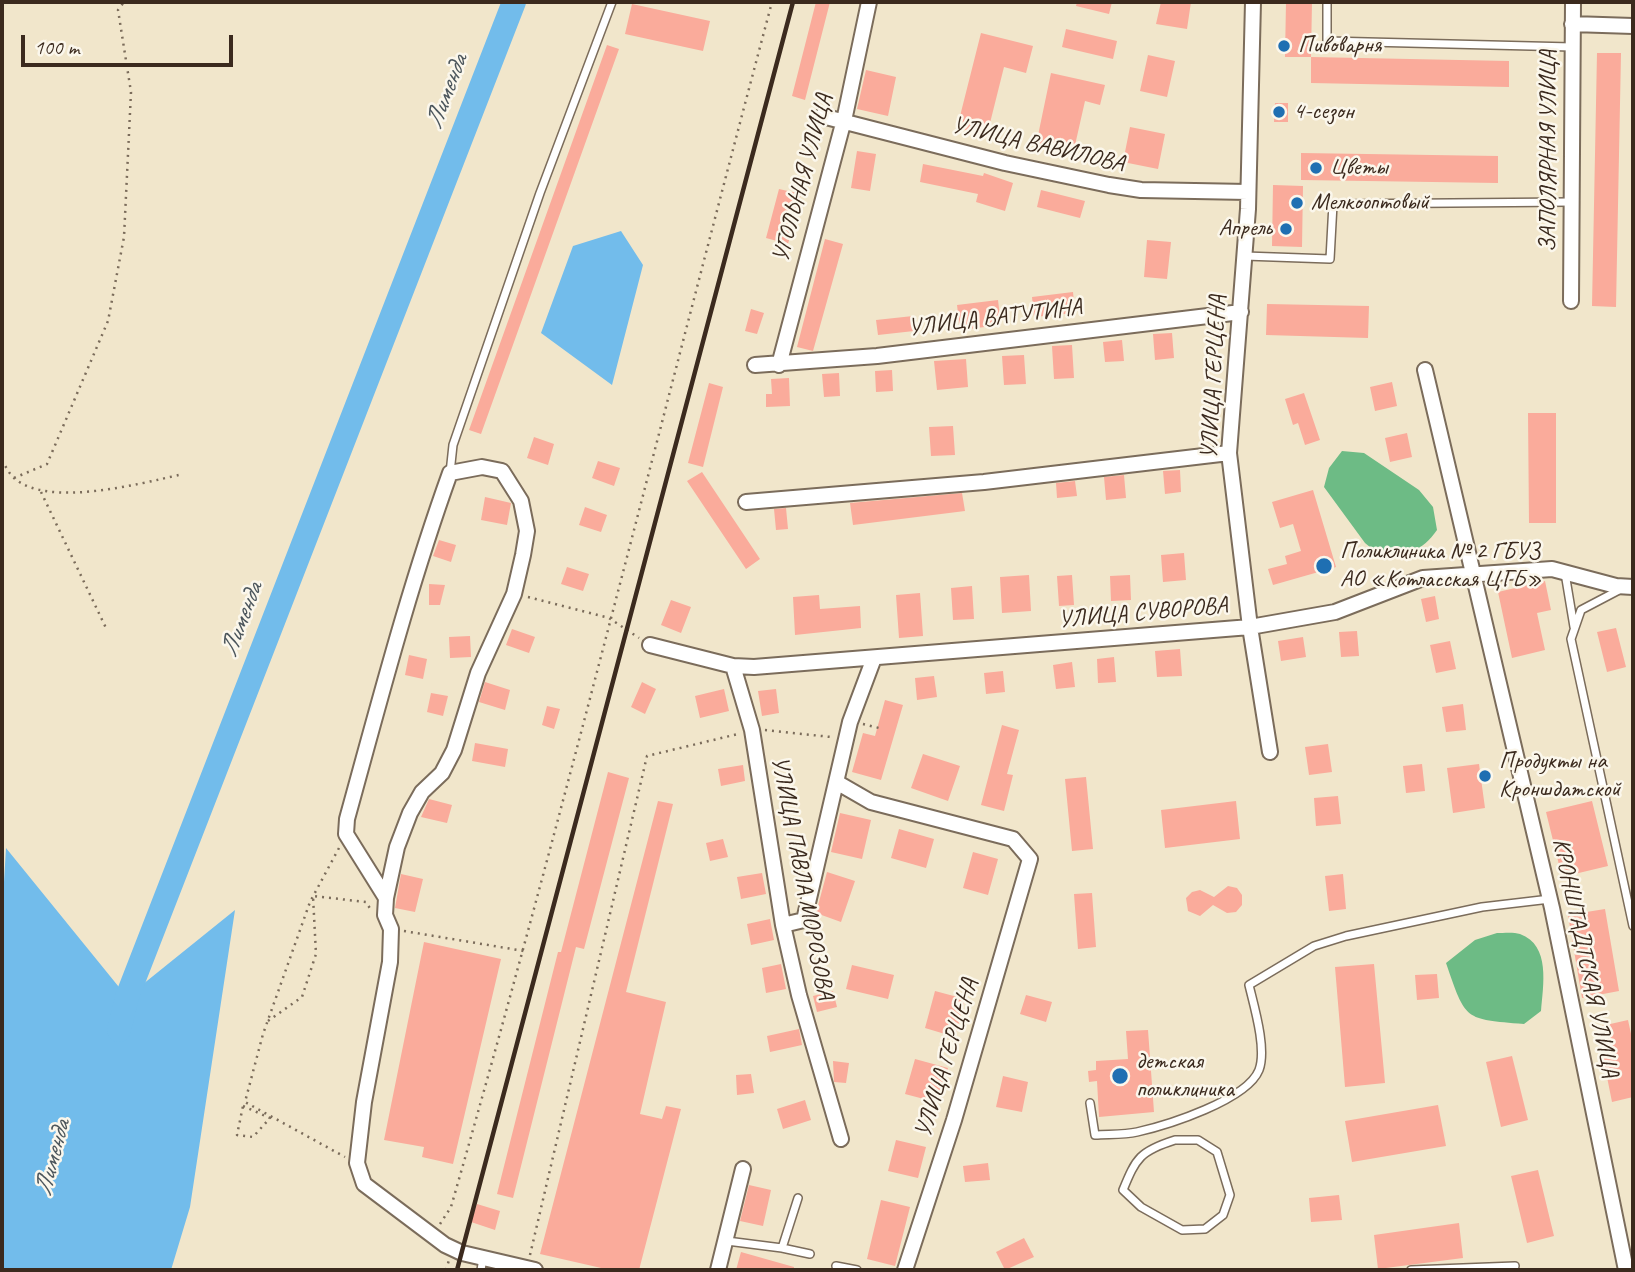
<!DOCTYPE html>
<html>
<head>
<meta charset="utf-8">
<style>
  body { margin:0 }
  #map { position:relative; width:1635px; height:1272px; overflow:hidden; background:#f1e6cb; font-family:Caveat,sans-serif }
  canvas { display:block }
  .frame { position:absolute; inset:0; border:4px solid #3b2a1e; pointer-events:none }
  .scale { position:absolute; left:21px; top:35px; width:212px; height:32px; box-sizing:border-box; border:4px solid #3b2a1e; border-top:0; padding-left:9px; font-size:21px; line-height:24px; white-space:nowrap; color:#3b2a1e; -webkit-text-stroke:5px #fbf7ec; paint-order:stroke }
</style>
</head>
<body>
<div id="map">
<canvas width="1635" height="1272"></canvas>
<div class="frame"></div>
<div class="scale">100 m</div>
</div>
<script>
const g = document.querySelector('canvas').getContext('2d');
g.lineJoin = 'round';
function fillPath(path, color) { g.fillStyle = color; g.fill(path, 'evenodd'); }
function strokePath(path, color, width, dash) { g.strokeStyle = color; g.lineWidth = width; g.lineCap = dash ? 'butt' : 'round'; g.setLineDash(dash || []); g.stroke(path); }
function label(font, color, halo, rows, align = 'center') {
  g.font = font + ' Caveat,sans-serif'; g.lineWidth = 5; g.setLineDash([]); g.textBaseline = 'middle'; g.strokeStyle = halo; g.fillStyle = color; for (const [text, x, y, turn = 0] of rows) {
    g.save(); g.translate(x, y); g.rotate((+turn || 0) * Math.PI / 180); g.textAlign = isNaN(turn) ? turn : align; if (halo) g.strokeText(text, 0, 0); g.fillText(text, 0, 0); g.restore();
  }
}
fillPath(new Path2D(`
  M1342 451 1364 453 1419 490 1433 507 1437 530C1422 551 1408 556 1382 557L1365 543 1324 487 1329 468Z
  M1497 933C1504 933 1514 932 1520 934 1551 945 1543 986 1541 1011L1524 1024C1464 1019 1466 1021 1446 963L1475 940Z`), '#6dbb85');
fillPath(new Path2D(`
  M621 231 643 265 612 385 541 333 573 246Z
  M6 848 127 997 235 910 190 1207 171 1270H2V916Z`), '#72bceb');
strokePath(new Path2D(`
  M119 1030 127 997 514 2`), '#72bceb', 24);
fillPath(new Path2D(`
  M816 2H830L805 100 792 96Z
  M1077 2H1112L1109 14 1076 6Z
  M1161 2H1191L1187 29 1156 24Z
  M1286 2H1312L1311 57H1285Z
  M632 4 710 21 703 51 625 34Z
  M1066 29 1117 41 1113 59 1062 47Z
  M981 33 1033 46 1026 73 1004 67 987 135 957 128Z
  M607 45 619 49 481 434 469 430Z
  M1597 53H1621L1616 307 1592 306Z
  M1148 55 1175 61 1167 97 1140 91Z
  M1311 57 1509 61V87L1311 83Z
  M866 70 896 77 888 116 857 109Z
  M1051 73 1105 85 1100 105 1085 101 1073 154 1036 145Z
  M1275 103H1288V122H1274Z
  M1130 127 1165 134 1158 169 1123 162Z
  M857 151 876 154 870 191 851 188Z
  M1301 153 1498 156V183L1301 180Z
  M923 164 983 176 984 173 1013 183 1005 211 976 202 978 194 920 182Z
  M1273 185 1303 186 1302 247 1272 246Z
  M779 189 801 194 788 244 766 238Z
  M1041 190 1085 201 1080 218 1037 207Z
  M825 239 843 244 813 351 797 347Z
  M1147 240 1171 242 1167 279 1144 277Z
  M1073 292 1075 313 1034 317 1032 297Z
  M998 300 1001 325 960 330 957 305Z
  M1267 304 1369 306 1368 338 1266 335Z
  M751 309 764 313 757 334 745 331Z
  M913 316 914 331 878 335 876 320Z
  M1172 333 1174 358 1155 360 1153 334Z
  M1122 340 1124 361 1105 362 1103 342Z
  M1072 345 1074 378 1054 379 1052 346Z
  M1024 355 1026 384 1004 385 1002 356Z
  M966 359 968 387 937 390 934 361Z
  M892 370 893 391 876 392 875 371Z
  M839 373 840 396 824 397 822 374Z
  M789 378 790 406 766 407V394H772L771 379Z
  M1392 382 1397 406 1375 411 1370 387Z
  M709 383 723 387 703 467 688 463Z
  M1304 393 1320 440 1305 445 1298 423 1293 425 1285 399Z
  M1528 413H1556V523H1529Z
  M953 426 955 455 931 456 929 427Z
  M1407 433 1412 457 1390 462 1385 438Z
  M534 437 554 444 548 465 527 458Z
  M598 461 620 468 614 486 592 478Z
  M1180 470 1181 492 1165 494 1163 471Z
  M702 472 760 559 746 569 687 481Z
  M1124 475 1126 498 1106 500 1104 477Z
  M1075 481 1077 496 1057 498 1056 483Z
  M1313 490 1336 567 1273 585 1268 569 1287 564 1285 556 1301 551 1293 524 1280 528 1272 502Z
  M962 493 965 511 853 525 850 503Z
  M485 497 511 503 507 525 481 520Z
  M585 507 607 515 601 532 579 525Z
  M786 508 788 529 776 530 774 509Z
  M439 540 456 545 451 562 433 556Z
  M1184 553 1186 580 1163 582 1161 555Z
  M567 567 589 574 583 591 561 584Z
  M1029 575 1031 611 1002 613 1000 577Z
  M1072 575 1074 605 1059 606 1057 576Z
  M1130 575 1131 600 1111 601 1110 576Z
  M1545 581 1551 610 1537 613 1545 650 1512 658 1498 592Z
  M429 584 445 585 440 605H429Z
  M972 586 974 619 953 620 951 588Z
  M920 593 923 636 899 638 896 595Z
  M819 595 820 609 860 606 861 628 795 635 793 597Z
  M1435 596 1439 619 1426 622 1421 599Z
  M671 600 691 607 681 633 661 625Z
  M1616 628 1626 667 1607 672 1597 632Z
  M512 629 535 637 529 653 506 645Z
  M1357 631 1359 656 1341 657 1339 632Z
  M470 636 471 657 450 658 449 637Z
  M1303 637 1306 657 1281 661 1278 641Z
  M1450 641 1456 669 1436 673 1430 645Z
  M1180 649 1182 676 1157 677 1155 651Z
  M409 655 427 659 423 679 405 675Z
  M1114 657 1116 682 1098 683 1097 659Z
  M1072 662 1075 687 1056 689 1053 665Z
  M1003 671 1005 692 986 694 984 673Z
  M934 676 937 697 917 700 915 678Z
  M485 682 510 690 505 710 479 702Z
  M642 682 656 689 645 714 631 707Z
  M724 689 729 711 700 718 695 696Z
  M776 689 779 713 762 716 758 691Z
  M431 693 448 696 443 716 427 712Z
  M885 700 903 705 881 780 852 772 863 733 875 736Z
  M1463 704 1466 730 1446 732 1442 707Z
  M547 706 560 709 554 729 542 725Z
  M1002 725 1019 730 1007 774 1013 775 1004 811 981 805Z
  M475 743 508 749 505 767 472 761Z
  M1328 744 1332 772 1309 775 1305 747Z
  M923 754 960 766 948 801 911 788Z
  M1422 764 1425 791 1406 793 1403 766Z
  M1479 764 1485 808 1453 813 1447 768Z
  M743 765 745 781 721 786 718 769Z
  M608 772 629 778 584 949 576 947 513 1198 497 1194 558 952H561Z
  M1086 777 1093 849 1072 851 1065 779Z
  M1338 796 1341 824 1316 826 1314 798Z
  M429 799 452 805 447 823 421 817Z
  M658 801 673 804 626 992 666 1002 640 1114 662 1119 666 1106 681 1109 639 1270H610L540 1254Z
  M1236 801 1240 839 1165 848 1161 810Z
  M1592 801 1608 866 1562 877 1546 812Z
  M840 813 871 820 862 859 831 852Z
  M899 829 934 839 926 868 891 858Z
  M723 839 728 857 710 861 706 843Z
  M973 852 998 859 988 895 963 888Z
  M827 872 855 881 841 922 816 913Z
  M762 873 766 894 741 899 737 877Z
  M401 874 423 879 415 912 395 908Z
  M1343 874 1346 909 1329 911 1325 876Z
  M1228 886 1237 888 1242 895V905L1236 912 1227 913 1213 905 1200 916 1188 911 1186 898 1192 892 1200 890 1214 897Z
  M1092 893 1096 947 1078 949 1074 894Z
  M1605 909 1619 991 1582 998 1568 915Z
  M770 919 774 940 751 945 747 924Z
  M424 942 501 959 453 1164 422 1157 424 1147 384 1140Z
  M781 964 786 989 766 993 762 968Z
  M1374 964 1385 1083 1345 1087 1335 967Z
  M852 965 894 975 888 999 846 989Z
  M1437 974 1439 998 1417 1000 1415 975Z
  M833 991 837 1007 817 1012 813 996Z
  M935 991 965 999 955 1037 925 1028Z
  M1026 995 1052 1002 1046 1022 1020 1014Z
  M1628 1020 1633 1043V1097L1612 1102 1597 1027Z
  M799 1029 802 1045 770 1052 767 1036Z
  M1148 1030 1154 1112 1099 1117 1097 1081 1089 1082 1088 1071 1096 1070V1061L1128 1059 1126 1031Z
  M1512 1056 1528 1120 1501 1127 1486 1062Z
  M915 1059 948 1068 939 1103 905 1094Z
  M833 1061 849 1063 846 1083 834 1082Z
  M751 1074 754 1093 737 1095 736 1075Z
  M1003 1076 1028 1082 1022 1112 996 1107Z
  M805 1100 811 1120 783 1129 777 1109Z
  M1438 1105 1446 1146 1352 1162 1345 1121Z
  M896 1140 926 1147 918 1178 888 1171Z
  M988 1163 990 1180 965 1182 963 1166Z
  M1538 1170 1554 1236 1527 1243 1511 1176Z
  M749 1185 771 1190 763 1226 740 1221Z
  M1339 1195 1342 1220 1311 1222 1309 1198Z
  M881 1200 910 1207 895 1266 867 1259Z
  M477 1204 500 1211 495 1230 471 1222Z
  M1459 1223 1463 1258 1378 1269 1374 1235Z
  M1024 1238 1034 1257 1005 1270 996 1252Z
  M741 1252 794 1267V1270H736Z`), '#faab9b');
const lane = new Path2D(`
  M1327 2V41L1572 47
  M1245 256 1330 259 1333 204 1571 202
  M450 473 453 445 540 193 612 2
  M1565 573 1574 627
  M1621 589 1581 610 1571 639 1633 926
  M1090 1103 1095 1135C1108 1134 1124 1135 1137 1132 1168 1125 1247 1100 1259 1070 1267 1049 1254 1006 1249 985L1314 946 1346 936 1482 907 1550 899
  M1175 1140H1198L1217 1152 1230 1195 1223 1215 1205 1229 1182 1230 1141 1207 1123 1190C1136 1158 1140 1151 1175 1140Z
  M727 1241 782 1248 798 1198
  M782 1248 810 1254
  M836 1266 857 1270
  M481 1270 483 1258
  M1411 1270 1515 1266`);
const street = new Path2D(`
  M1253 2 1248 209 1229 453 1250 627 1270 752
  M1572 24 1633 26
  M822 116 1005 163 1109 185 1141 190 1248 192
  M1571 301 1573 2
  M755 365 877 356 1241 312
  M779 365 845 116 869 2
  M1425 370 1552 908 1626 1270
  M746 502 984 482 1229 453
  M650 645 733 666 754 667 1250 627 1335 612 1423 578 1552 569 1616 586 1633 587
  M733 666 752 730 783 925 799 995 841 1139
  M838 783 871 802 1013 839 1030 859 954 1120 905 1270
  M386 898 346 834 347 819C379 703 409 587 450 473L482 467 502 471 521 501 527 531 523 555 514 594 478 673 454 750 442 773 422 792 410 813 397 847 386 898 385 915 391 929 390 962 364 1102 357 1163 364 1184 445 1245 462 1253 535 1270
  M783 925 804 920 850 722 874 658
  M718 1270 743 1169`);
strokePath(lane, '#7b6c5b', 10);
strokePath(street, '#7b6c5b', 18);
strokePath(new Path2D(`
  M2 460C5 465 9 474 14 478 48 508 138 484 179 475
  M14 478 47 464 108 321 124 237 131 92 118 10 124 2
  M41 492 106 628
  M528 597 609 618 639 638
  M863 724 883 729
  M765 730 831 737
  M339 848 310 902 263 1034 245 1102 345 1157
  M404 931 524 951
  M268 1021 302 997 316 954 313 896 366 902 371 910
  M243 1106 270 1118 253 1137 237 1135Z
  M440 1224 451 1207C566 807 665 403 772 2
  M530 1255 647 756 738 734
  M446 1270 449 1260`), '#7b6c5b', 2.5, [2, 5]);
strokePath(lane, '#fff', 7);
strokePath(street, '#fff', 14);
strokePath(new Path2D(`
  M457 1270 793 2`), '#3b2a1e', 4.5);
for (const [x, y, r, color] of [
  [1284,46,7,"#1f6fb2"],
  [1279,112,7,"#1f6fb2"],
  [1316,168,7,"#1f6fb2"],
  [1297,203,7,"#1f6fb2"],
  [1286,229,7,"#1f6fb2"],
  [1324,566,9,"#1f6fb2"],
  [1485,776,7,"#1f6fb2"],
  [1120,1076,9,"#1f6fb2"]
]) { const dot = new Path2D(); dot.arc(x, y, r, 0, 2 * Math.PI); g.fillStyle = color; g.fill(dot); strokePath(dot, '#fbf7ec', 2.5); }
label('24px', '#3b2a1e', '#fbf7ec', [
  ["Пивоварня",1298,46],
  ["4-сезон",1293,112],
  ["Цветы",1330,168],
  ["Мелкооптовый",1311,203],
  ["Апрель",1272,229,"right"],
  ["Поликлиника № 2 ГБУЗ",1340,552],
  ["АО «Котласская ЦГБ»",1340,580],
  ["Продукты на",1499,762],
  ["Кроншдатской",1499,790],
  ["детская",1136,1062],
  ["поликлиника",1136,1090]
], 'left');
label('24px', '#3b2a1e', '#fbf7ec', [
  ["УЛИЦА ВАВИЛОВА",1038,145,13],
  ["ЗАПОЛЯРНАЯ УЛИЦА",1549,151,-90],
  ["УГОЛЬНАЯ УЛИЦА",803,178,-75],
  ["УЛИЦА ВАТУТИНА",995,318,-7],
  ["УЛИЦА ГЕРЦЕНА",1214,377,-87],
  ["УЛИЦА СУВОРОВА",1143,613,-5],
  ["УЛИЦА ПАВЛА МОРОЗОВА",802,878,79],
  ["КРОНШТАДТСКАЯ УЛИЦА",1585,958,78],
  ["УЛИЦА ГЕРЦЕНА",947,1058,-73]
]);
label('italic 26px', '#4c565c', '#fbf7ec', [
  ["Лименда",447,92,-69],
  ["Лименда",242,620,-69],
  ["Лименда",53,1158,-75]
]);
</script>
</body>
</html>
